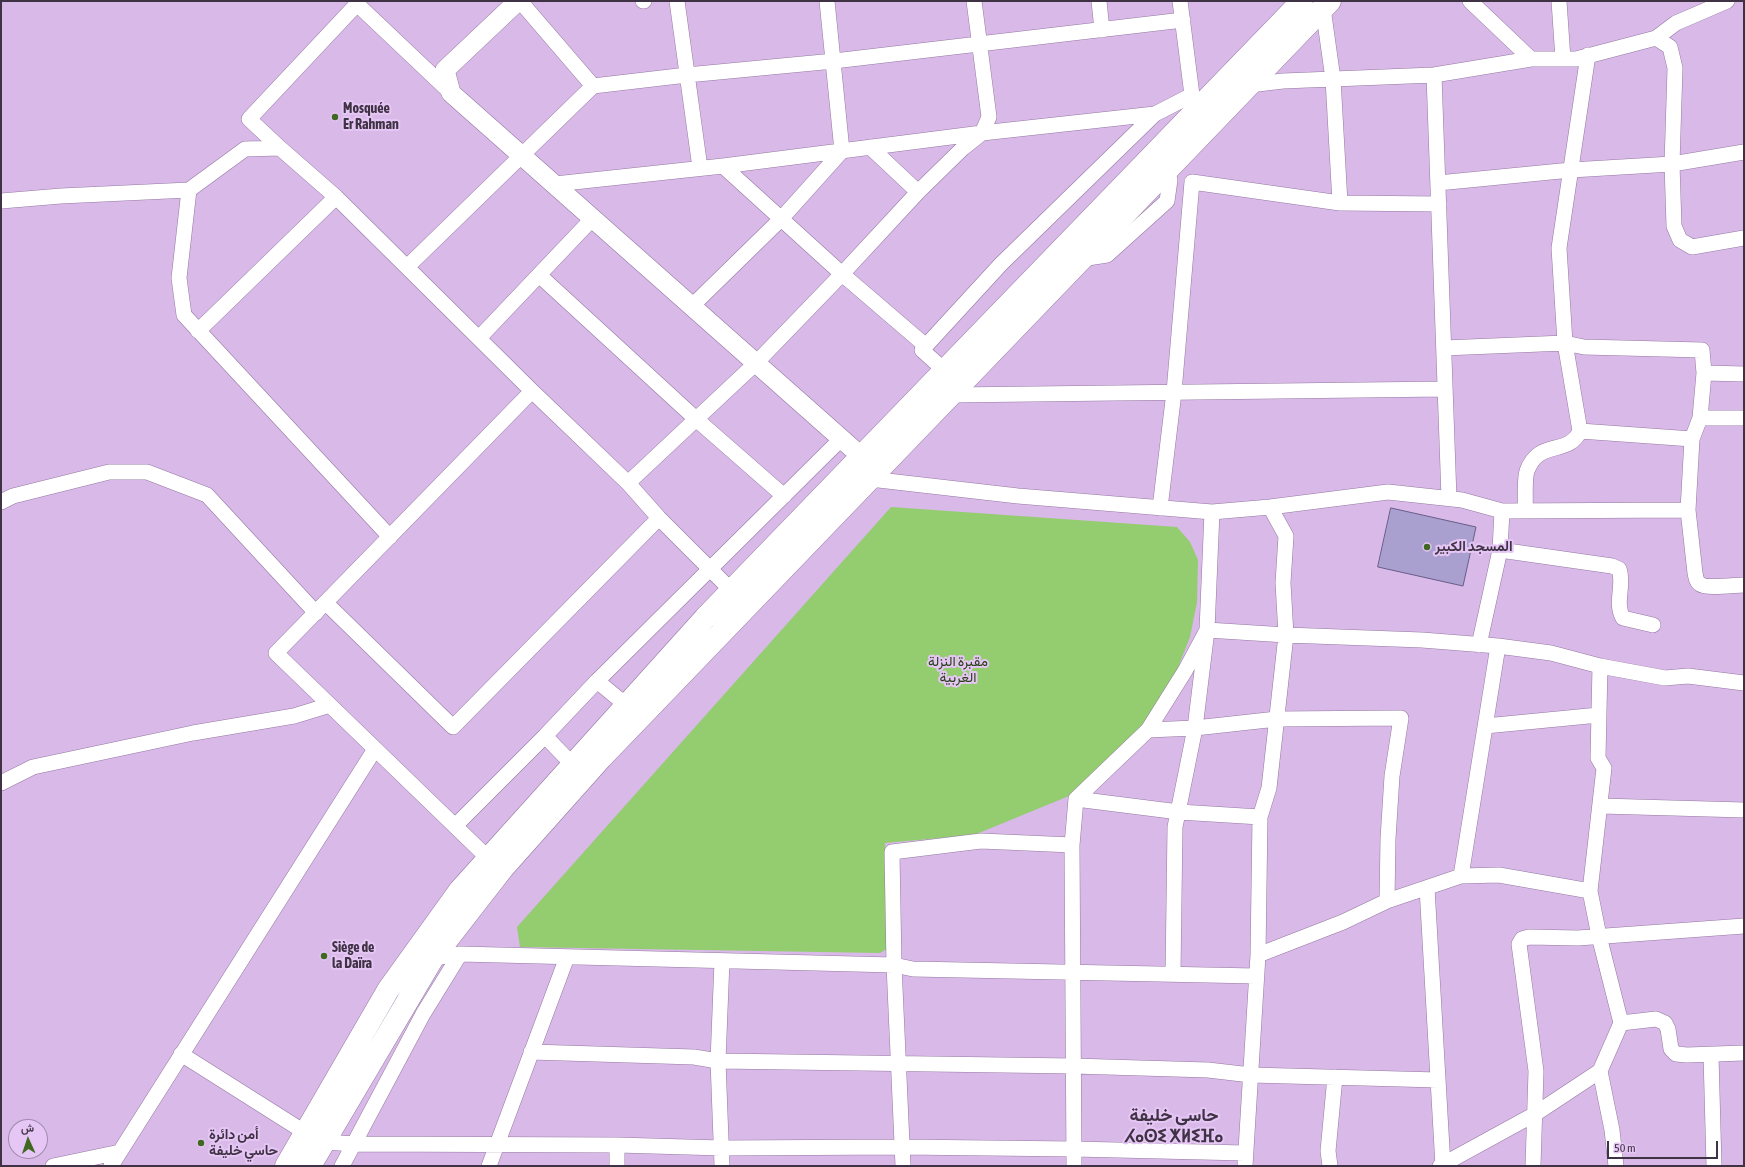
<!DOCTYPE html>
<html>
<head>
<meta charset="utf-8">
<style>
  body { margin:0 }
  #map { position:relative; width:1745px; height:1167px; overflow:hidden; background:#d8b9e7; font-family:"Asap Condensed",Vazirmatn,sans-serif }
  canvas { display:block }
  .frame { position:absolute; inset:0; border:2px solid #3e3244; pointer-events:none }
  .north { position:absolute; left:8px; top:1119px; width:40px; height:40px; box-sizing:border-box; background:#e5c6f4; border:1px solid #a28bae; border-radius:50%; rotate:357deg; font-size:11px; font-weight:700; line-height:16px; text-align:center; color:#3e3244 }
  .north::after { content:''; display:block; margin:auto; width:14px; height:18px; background:#406823; clip-path:polygon(50% 0,100% 100%,50% 72%,0 100%) }
  .scale { position:absolute; left:1607px; top:1141px; width:111px; height:18px; box-sizing:border-box; border:2px solid #3e3244; border-top:0; padding-left:5px; font-size:12px; line-height:14px; white-space:nowrap; color:#3e3244; -webkit-text-stroke:3px #e5c6f4; paint-order:stroke }
</style>
</head>
<body>
<div id="map">
<canvas width="1745" height="1167"></canvas>
<div class="frame"></div>
<div class="north">ش</div>
<div class="scale">50 m</div>
</div>
<script>
const g = document.querySelector('canvas').getContext('2d');
g.lineJoin = 'round';
function fillPath(path, color) { g.fillStyle = color; g.fill(path, 'evenodd'); }
function strokePath(path, color, width, dash) { g.strokeStyle = color; g.lineWidth = width; g.lineCap = dash ? 'butt' : 'round'; g.setLineDash(dash || []); g.stroke(path); }
function label(font, color, halo, rows, align = 'center') {
  g.font = font + ' "Asap Condensed",Vazirmatn,"Noto Sans Tifinagh",sans-serif'; g.lineWidth = 4; g.setLineDash([]); g.textBaseline = 'middle'; g.strokeStyle = halo; g.fillStyle = color; for (const [text, x, y, turn = 0] of rows) {
    g.save(); g.translate(x, y); g.rotate((+turn || 0) * Math.PI / 180); g.textAlign = isNaN(turn) ? turn : align; if (halo) g.strokeText(text, 0, 0); g.fillText(text, 0, 0); g.restore();
  }
}
fillPath(new Path2D(`
  M891 507 1177 527 1190 542 1198 560 1197 602 1190 637 1175 675 1146 721 1086 789 974 835 885 843 887 949 880 953 520 947 517 927Z`), '#93cd6f');
const building = new Path2D(`
  M1391 508 1476 527 1463 586 1378 567Z`);
fillPath(building, '#aaa0d0');
strokePath(building, '#675c89', 1);
const minor = new Path2D(`
  M520 1 593 86
  M643 1H644
  M677 1 700 168
  M1099 1 1102 30
  M1180 1 1193 103
  M1470 1 1531 59H1576L1656 38 1670 47 1675 68 1672 164 1674 226 1680 240 1692 247 1744 238
  M1559 1 1563 59
  M1323 8 1333 79 1340 203
  M1656 38 1676 23 1727 1
  M1434 75 1449 498
  M1249 85 1283 81 1434 75 1531 59
  M870 147 918 192
  M280 148 249 119 357 4 451 93
  M723 166 842 274 926 346
  M1438 183 1571 170 1672 164 1744 152
  M555 184 723 166 982 133 1155 114
  M189 190 179 278 184 315 390 537
  M1 201 61 196 189 190 245 149 280 148 336 197 532 391 628 483 659 518 738 597
  M1081 259 1107 255 1167 201 1170 180 1167 171
  M407 267 593 86 687 75 834 61 1183 20
  M539 275 696 419 784 496
  M692 306 781 219 842 151 827 1
  M198 331 336 197
  M479 338 593 218
  M1444 348 1565 343 1584 347 1702 350 1704 373 1700 418 1692 439
  M945 371 922 350 1001 264 1155 114 1192 95
  M1704 373 1744 374
  M951 395 1445 389
  M1700 418H1744
  M870 479 1018 496 1212 512 1270 507 1388 492 1462 500 1502 511 1500 550 1479 645
  M628 483 756 363 842 274 918 192 963 148 982 133 989 117 974 1
  M1 502 13 496 109 472H147L207 495 316 613
  M1160 508 1174 392 1192 182 1340 203 1439 204
  M1688 510 1695 573C1696 577 1696 582 1700 584 1706 589 1735 585 1744 585
  M1502 511 1688 510 1692 439 1580 431
  M1525 511C1526 500 1524 480 1527 471 1539 438 1568 457 1580 431L1565 343 1559 248 1588 55
  M1500 550 1612 566 1619 569C1625 585 1614 602 1623 618L1653 625
  M326 603 453 727 659 518
  M597 681 626 705
  M1485 726 1599 715
  M1148 730 1195 728 1277 719 1401 718 1392 776 1388 839 1387 901
  M545 736 573 765
  M1 783 33 767 193 733 294 716 330 705
  M1076 799 1179 812 1260 817
  M1601 806 1744 810
  M455 826 545 736 597 681 841 439
  M488 858 276 653 532 391
  M1461 876 1498 646
  M1427 888 1443 1166
  M1258 955 1343 922 1387 901 1461 876 1499 875 1590 891
  M433 958 460 954 894 965 913 969 1256 976
  M1173 974 1175 827 1195 728 1207 630 1212 512
  M1621 1023 1656 1019 1665 1023 1668 1029 1671 1049 1676 1054 1687 1055 1744 1053
  M531 1052 694 1057 718 1061 1073 1066 1208 1070 1251 1075 1438 1080
  M181 1054 306 1133
  M1711 1055 1714 1166
  M1600 1071 1612 1130 1616 1166
  M325 1142 354 1144 617 1145 722 1148 902 1147 1074 1149 1245 1153
  M617 1145V1166
  M53 1166 120 1152
  M111 1166 375 749
  M342 1166 423 1014 460 954
  M489 1166 567 957
  M722 1166 718 1061 722 961
  M903 1166 894 965 892 852 981 841 1072 845
  M1074 1166 1072 845 1076 799 1148 730 1185 671 1207 630 1286 635 1422 640 1498 646 1551 653 1600 666 1665 678 1688 676 1744 683
  M1245 1166 1258 955 1260 817 1269 788 1286 635 1283 583 1286 536 1270 507
  M1330 1166 1328 1151 1335 1077
  M1440 1166 1535 1114 1600 1071 1621 1023 1599 936 1590 891 1604 768 1598 758 1600 666
  M1533 1166 1536 1071 1519 944 1522 939 1529 937 1578 938 1744 926`);
const tertiary = new Path2D(`
  M518 1 445 70 451 93 862 457`);
const primary = new Path2D(`
  M286 1166 388 990 460 890 705 618 1302 1
  M310 1166 433 958 503 868 601 758 1330 1`);
strokePath(minor, '#9578a3', 16);
strokePath(tertiary, '#9578a3', 20);
strokePath(primary, '#9578a3', 23);
strokePath(minor, '#fff', 15);
strokePath(tertiary, '#fff', 19);
strokePath(primary, '#fff', 22);
for (const [x, y, r, color] of [
  [335,117,4,"#406823"],
  [1427,547,4,"#406823"],
  [324,956,4,"#406823"],
  [201,1143,4,"#406823"]
]) { const dot = new Path2D(); dot.arc(x, y, r, 0, 2 * Math.PI); g.fillStyle = color; g.fill(dot); strokePath(dot, '#e5c6f4', 1.5); }
label('bold 14px', '#3e3244', '#e5c6f4', [
  ["Mosquée",343,109],
  ["Er Rahman",343,125],
  ["المسجد الكبير",1435,547],
  ["Siège de",332,948],
  ["la Daïra",332,964],
  ["أمن دائرة",209,1135],
  ["حاسي خليفة",209,1151]
], 'left');
label('14px', '#294119', '#e5c6f4', [
  ["مقبرة النزلة",958,662],
  ["الغربية",958,678]
]);
label('bold 18px', '#3e3244', '#e5c6f4', [
  ["حاسي خليفة",1174,1115],
  ["ⵃⴰⵙⵉ ⵅⵍⵉⴼⴰ",1174,1136]
]);
</script>
</body>
</html>
